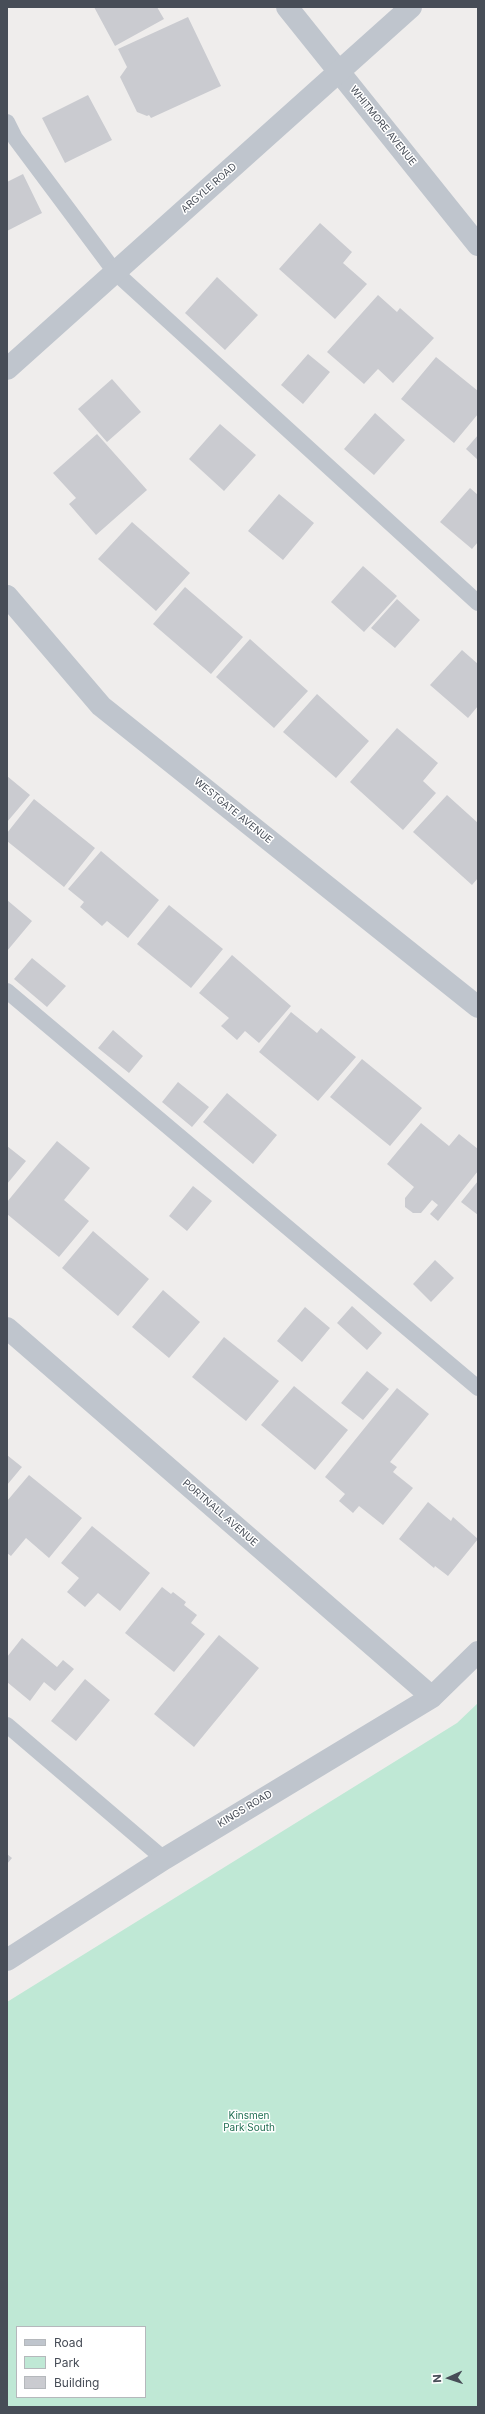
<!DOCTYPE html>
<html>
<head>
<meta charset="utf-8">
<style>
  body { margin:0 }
  #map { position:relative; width:485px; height:2414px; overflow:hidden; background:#efedec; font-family:Inter,sans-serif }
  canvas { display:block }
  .frame { position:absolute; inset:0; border:8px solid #474d57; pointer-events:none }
  .legend { position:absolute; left:16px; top:2326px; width:130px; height:72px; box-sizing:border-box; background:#fff; border:1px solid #b5b8bc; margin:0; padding:5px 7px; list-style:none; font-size:12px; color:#474d57 }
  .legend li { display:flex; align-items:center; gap:8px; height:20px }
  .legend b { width:20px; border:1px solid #b5b8bc }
  .north { position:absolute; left:429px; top:2358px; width:40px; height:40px; -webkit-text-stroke:3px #fff; paint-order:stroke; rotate:267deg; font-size:11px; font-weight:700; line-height:16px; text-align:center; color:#474d57 }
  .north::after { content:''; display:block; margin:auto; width:14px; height:18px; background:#474d57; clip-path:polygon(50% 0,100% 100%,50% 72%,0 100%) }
</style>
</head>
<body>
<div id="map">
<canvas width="485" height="2414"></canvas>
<div class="frame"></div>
<ul class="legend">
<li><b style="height:5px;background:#bfc5cd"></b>Road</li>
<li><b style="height:11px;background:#bfe8d5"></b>Park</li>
<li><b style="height:11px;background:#cacbd0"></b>Building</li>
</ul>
<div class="north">N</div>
</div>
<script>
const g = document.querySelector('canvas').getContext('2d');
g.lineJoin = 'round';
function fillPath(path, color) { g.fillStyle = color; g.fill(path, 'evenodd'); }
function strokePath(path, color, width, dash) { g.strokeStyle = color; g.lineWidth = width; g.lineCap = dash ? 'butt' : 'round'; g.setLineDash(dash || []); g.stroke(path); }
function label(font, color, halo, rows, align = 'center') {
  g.font = font + ' Inter,sans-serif'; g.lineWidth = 3; g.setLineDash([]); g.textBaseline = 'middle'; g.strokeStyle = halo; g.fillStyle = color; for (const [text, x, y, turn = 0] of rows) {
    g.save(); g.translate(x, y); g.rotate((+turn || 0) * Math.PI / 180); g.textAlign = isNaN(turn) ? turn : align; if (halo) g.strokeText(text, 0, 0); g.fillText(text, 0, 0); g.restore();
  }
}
fillPath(new Path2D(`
  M478 1703V2407H7V2002L457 1723ZM17 2327H145V2397H17Z`), '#bfe8d5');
fillPath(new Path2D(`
  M94 7H157L164 19 115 46Z
  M188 17 221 86 151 118 149 115 147 116 137 112 120 77 127 67 118 49Z
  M88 95 112 140 65 163 42 118Z
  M23 174 42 213 7 231V182Z
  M320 223 352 252 343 263 367 284 335 319 279 269Z
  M217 277 258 315 225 350 185 313Z
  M378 295 397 312 400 308 434 338 393 383 378 369 364 384 327 352Z
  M308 354 330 372 303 404 281 385Z
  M436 357 478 391V414L454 443 401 399Z
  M112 379 141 412 107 442 78 409Z
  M375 413 405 440 374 475 344 449Z
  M220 424 256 455 224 491 189 459Z
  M97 434 147 490 96 535 69 504 76 498 53 473Z
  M478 435V460L466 449Z
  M470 488 478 495V542L472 549 440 522Z
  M279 494 314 523 283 560 248 531Z
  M132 522 190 573 156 611 98 559Z
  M363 566 397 596 364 632 331 602Z
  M185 587 243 637 211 674 153 624Z
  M397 599 420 620 395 648 371 628Z
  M250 639 308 691 274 728 216 677Z
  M462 650 478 664V706L468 718 430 685Z
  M317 694 369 741 336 778 283 732Z
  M397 728 438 763 423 781 436 793 403 830 350 782Z
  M7 776 30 795 7 822Z
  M447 795 478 823V878L472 885 413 832Z
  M34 799 95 848 64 887 7 841V833Z
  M101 851 159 900 128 938 107 921 102 926 80 907 84 902 68 889Z
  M7 900 32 921 7 951Z
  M169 905 223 949 191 988 137 944Z
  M232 955 291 1006 259 1043 245 1031 237 1040 221 1026 229 1018 199 993Z
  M32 958 66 986 47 1007 14 979Z
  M291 1012 317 1033 321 1028 356 1057 318 1101 259 1052Z
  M113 1030 143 1056 129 1073 98 1048Z
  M362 1059 422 1108 390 1146 330 1097Z
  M178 1082 209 1107 192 1127 162 1102Z
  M227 1093 277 1135 253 1164 203 1122Z
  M421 1123 449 1146 459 1134 478 1149V1171L438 1221 430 1214 438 1205 432 1200 421 1213H413L405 1207V1198L414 1187 387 1164Z
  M57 1141 90 1168 64 1200 89 1221 59 1257 7 1214V1202Z
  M7 1146 26 1161 7 1184Z
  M478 1181V1215L461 1202Z
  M193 1186 212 1201 187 1231 169 1216Z
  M93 1231 149 1279 118 1316 62 1268Z
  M435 1260 454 1278 431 1302 413 1284Z
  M163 1290 200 1322 169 1358 132 1327Z
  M352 1306 382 1333 367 1350 337 1323Z
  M305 1307 330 1328 302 1362 277 1341Z
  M224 1337 279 1381 246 1421 192 1377Z
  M367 1371 389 1389 363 1420 341 1403Z
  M294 1386 348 1430 315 1470 261 1425Z
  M397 1388 429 1414 390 1462 397 1467 393 1472 413 1488 383 1525 359 1506 353 1513 339 1501 345 1494 325 1477Z
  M7 1455 22 1467 7 1485Z
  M29 1475 82 1518 49 1558 26 1538 11 1556 7 1553V1501Z
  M428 1502 451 1521 453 1517 478 1539 448 1576 435 1566 434 1568 399 1539Z
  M92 1526 150 1573 120 1611 98 1593 85 1607 67 1592 79 1578 61 1563Z
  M162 1587 171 1594 173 1592 186 1602 184 1605 197 1615 191 1623 205 1634 174 1672 125 1633Z
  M219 1635 259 1668 194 1747 154 1714Z
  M22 1638 57 1667 63 1660 74 1669 55 1691 44 1682 30 1701 7 1682V1657Z
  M85 1679 110 1700 76 1741 51 1721Z
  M7 1854 12 1858 7 1864Z`), '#cacbd0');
strokePath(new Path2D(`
  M7 122 15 138 115 272 478 603
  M7 991 478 1388
  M7 1725 164 1859`), '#bfc5cd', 16);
strokePath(new Path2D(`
  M287 7 478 245
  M7 596 101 706 478 1007
  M7 1328 432 1697
  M7 1960 164 1859 432 1697 478 1652`), '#bfc5cd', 22);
strokePath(new Path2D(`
  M7 369 411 7`), '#bfc5cd', 22);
label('10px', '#474d57', '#fff', [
  ["WHITMORE AVENUE",383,126,51],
  ["ARGYLE ROAD",209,188,-41],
  ["WESTGATE AVENUE",233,811,39],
  ["PORTNALL AVENUE",220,1513,41],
  ["KINGS ROAD",245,1809,-31]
]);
label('10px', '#216f53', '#fff', [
  ["Kinsmen",249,2116],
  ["Park South",249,2128]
]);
</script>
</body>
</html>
